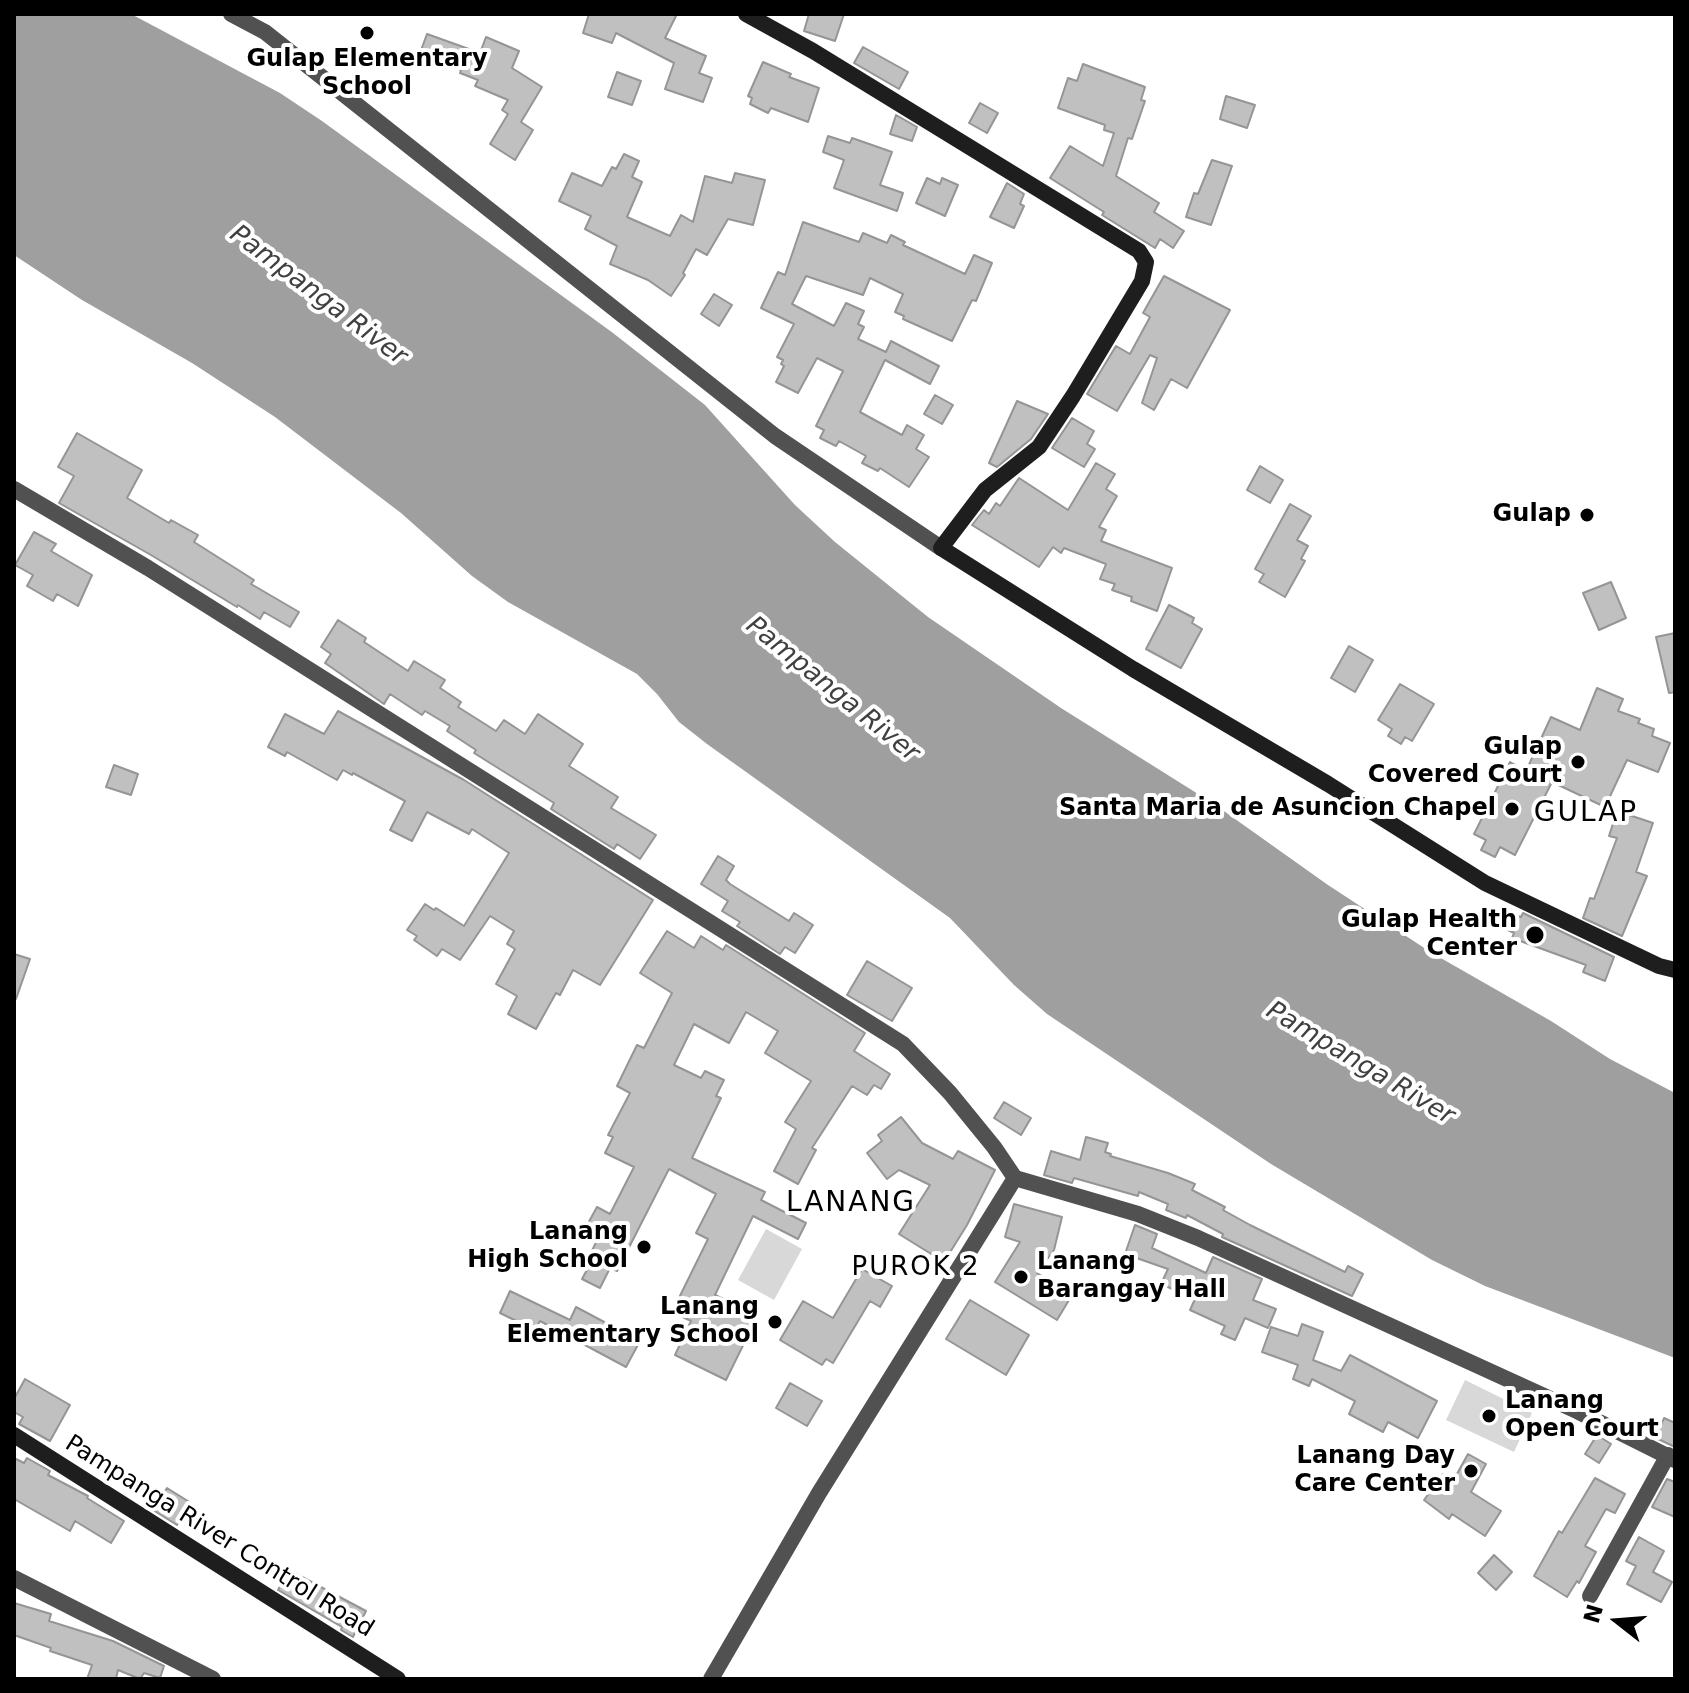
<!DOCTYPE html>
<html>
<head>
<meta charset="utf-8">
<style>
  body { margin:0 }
  #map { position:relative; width:1689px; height:1693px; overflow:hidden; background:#fff; font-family:"DejaVu Sans",sans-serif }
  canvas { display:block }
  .frame { position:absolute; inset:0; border:16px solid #000; pointer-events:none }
  .north { position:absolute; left:1577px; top:1581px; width:80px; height:80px; -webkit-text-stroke:6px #fff; paint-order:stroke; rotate:287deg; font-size:22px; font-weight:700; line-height:32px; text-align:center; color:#000 }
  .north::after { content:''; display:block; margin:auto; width:28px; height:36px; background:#000; clip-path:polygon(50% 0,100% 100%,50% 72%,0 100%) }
</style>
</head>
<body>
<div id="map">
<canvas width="1689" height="1693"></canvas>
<div class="frame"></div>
<div class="north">N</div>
</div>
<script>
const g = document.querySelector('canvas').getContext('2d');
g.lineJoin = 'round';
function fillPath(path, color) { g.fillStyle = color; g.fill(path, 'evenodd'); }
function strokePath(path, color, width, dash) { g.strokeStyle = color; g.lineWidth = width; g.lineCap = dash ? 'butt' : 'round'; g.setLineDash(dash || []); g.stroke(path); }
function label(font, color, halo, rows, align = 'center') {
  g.font = font + ' "DejaVu Sans",sans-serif'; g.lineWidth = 8; g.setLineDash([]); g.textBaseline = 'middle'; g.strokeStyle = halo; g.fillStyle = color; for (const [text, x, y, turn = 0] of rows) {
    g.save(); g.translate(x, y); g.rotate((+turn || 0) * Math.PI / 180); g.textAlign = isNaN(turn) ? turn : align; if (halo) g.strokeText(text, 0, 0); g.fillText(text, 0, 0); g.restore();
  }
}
fillPath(new Path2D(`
  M766 1229 802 1249 774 1300 738 1280Z
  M1465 1380 1532 1413 1514 1452 1446 1420Z`), '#d8d8d8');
fillPath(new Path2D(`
  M14 14H131L280 93 322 121 613 333 705 405 795 505 835 542 928 617 1061 708 1214 804 1328 885 1432 953 1551 1021 1610 1059 1675 1093V1358L1485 1286 1432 1260 1271 1164 1047 1014 1014 985 950 918 707 744 679 722 657 694 637 674 508 602 472 576 401 513 275 417 192 363 82 300 14 255Z`), '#9f9f9f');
const building = new Path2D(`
  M589 14H677L665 38 706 56 699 73 712 78 703 102 665 89 674 63 616 33 612 43 583 33Z
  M809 14H844L835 41 804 31Z
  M427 34 480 53 486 37 519 51 512 68 542 87 521 122 533 130 515 160 490 144 508 114 502 110 508 100 475 86 478 80 460 73 461 70 420 53Z
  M863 47 908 72 899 89 854 63Z
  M763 62 791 74 789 77 819 88 808 122 771 108 768 113 750 104 752 98 748 96Z
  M1083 64 1145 87 1141 100 1145 101 1132 139 1128 138 1116 176 1159 203 1154 212 1184 231 1173 248 1160 239 1155 248 1102 215 1104 212 1050 178 1070 146 1103 166 1114 133 1104 130 1105 125 1058 108 1068 78 1077 81Z
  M617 72 641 81 632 105 608 97Z
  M1226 96 1255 105 1247 128 1220 119Z
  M980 103 998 113 987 133 969 123Z
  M896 115 917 127 912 141 890 134Z
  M828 136 850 143 852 138 892 152 880 185 903 193 897 211 834 188 844 160 823 152Z
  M624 154 639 161 632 177 642 182 627 217 670 236 681 215 693 222 705 176 732 183 735 173 765 180 753 225 728 219 707 255 696 249 683 273 685 275 671 296 648 280 610 264 617 246 585 229 591 216 559 201 572 173 602 186 612 167 616 169Z
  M1212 160 1232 166 1211 225 1186 217 1194 193 1198 194Z
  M927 178 940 184 942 178 958 185 945 216 916 203Z
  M1007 183 1024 194 1020 204 1024 206 1014 228 990 217Z
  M803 222 859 242 863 233 887 243 891 235 905 242 903 245 965 274 974 255 992 263 976 301 972 300 952 341 903 319 904 316 895 312 903 294 870 278 863 295 806 276 792 304 834 326 846 303 864 311 858 324 864 327 858 339 886 352 891 341 939 366 930 384 885 360 860 412 902 435 907 425 924 435 916 449 929 457 909 487 880 468 878 471 862 463 866 456 839 441 836 446 820 438 824 430 816 426 843 371 817 358 798 393 776 382 784 366 781 364 783 360 777 357 794 324 761 308 778 272 785 275Z
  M1164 276 1230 310 1187 388 1171 379 1154 410 1142 403 1157 358 1150 355 1117 411 1087 394 1116 346 1130 354 1150 317 1143 313Z
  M714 294 732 305 719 326 701 314Z
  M935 395 953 405 942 424 924 414Z
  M1017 401 1048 414 1031 439 997 467 989 463Z
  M1072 418 1094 431 1087 444 1095 449 1084 467 1052 448Z
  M77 433 142 470 127 498 169 523 171 520 198 535 194 542 254 580 251 584 299 612 290 627 264 612 260 619 238 605 237 607 151 555 59 503 74 476 58 467Z
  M1096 463 1115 474 1106 489 1117 496 1099 527 1106 530 1101 541 1172 568 1157 611 1131 601 1132 597 1112 590 1115 584 1100 579 1106 564 1064 548 1061 553 1053 547 1039 567 972 525 984 510 989 514 996 503 1000 506 1019 478 1068 510Z
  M1260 466 1283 480 1270 503 1247 490Z
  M1290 504 1311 516 1297 540 1308 546 1301 559 1305 561 1285 597 1259 582 1264 574 1255 569Z
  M34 532 56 544 51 551 92 575 78 606 57 594 53 601 27 586 33 575 15 565Z
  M1611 582 1626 618 1599 630 1583 593Z
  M1169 605 1194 618 1192 623 1202 629 1181 668 1146 649Z
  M338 620 366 638 364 642 408 671 414 661 445 680 440 688 461 702 458 707 496 731 504 720 525 734 538 714 583 744 569 766 618 797 611 808 656 835 640 859 617 844 614 849 551 809 554 803 474 753 476 750 447 731 450 726 425 711 422 715 390 694 384 704 325 663 331 654 321 647Z
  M1675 633V692L1669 693 1656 637Z
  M1349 646 1373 660 1355 692 1331 678Z
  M1400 684 1434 704 1412 741 1405 737 1401 744 1388 736 1392 729 1378 720Z
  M1597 688 1623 699 1618 711 1640 719 1638 723 1654 729 1652 736 1670 743 1658 772 1627 760 1605 807 1552 782 1515 855 1500 847 1495 857 1481 850 1486 840 1474 834 1510 762 1526 771 1551 717 1580 730Z
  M338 711 464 780 653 900 600 985 573 970 560 995 556 993 536 1029 508 1014 517 996 496 984 515 949 507 944 514 931 490 916 460 960 442 949 437 956 414 940 417 936 407 930 425 904 434 910 436 908 464 926 509 853 472 829 469 834 427 812 412 841 390 830 405 801 353 773 352 775 343 770 337 780 287 752 285 756 268 747 285 714 324 734Z
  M114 765 138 774 131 795 106 787Z
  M1617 811 1653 823 1636 872 1647 876 1622 936 1583 918 1590 898 1594 899 1617 838 1609 836Z
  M718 856 734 866 726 880 730 884 789 921 794 913 813 925 795 953 785 947 780 954 737 926 740 922 722 911 728 901 701 884Z
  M1523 913 1614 957 1605 981 1583 972 1586 965 1512 938 1514 933 1508 930 1515 915 1521 917Z
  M667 931 694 948 701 936 723 950 726 945 865 1033 854 1051 890 1074 881 1089 874 1085 867 1095 852 1086 812 1148 816 1150 798 1184 774 1171 796 1129 785 1122 811 1081 765 1053 778 1031 746 1012 729 1043 694 1024 674 1065 701 1078 705 1071 724 1080 716 1096 721 1098 692 1158 765 1192 761 1200 806 1223 798 1239 753 1216 715 1295 758 1315 726 1380 675 1355 691 1321 672 1312 708 1239 696 1233 716 1194 669 1169 617 1271 610 1268 600 1288 582 1279 593 1259 589 1257 600 1234 586 1227 597 1207 610 1214 634 1167 605 1153 613 1137 608 1135 630 1093 617 1086 637 1045 644 1048 672 993 640 973Z
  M14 954 30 959 16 999H14Z
  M867 961 912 988 892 1021 847 995Z
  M1004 1102 1031 1118 1021 1135 994 1118Z
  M901 1117 922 1143 953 1159 958 1151 995 1170 967 1225 944 1262 899 1234 930 1185 899 1170 887 1179 867 1153 882 1141 878 1135Z
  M1086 1137 1108 1143 1105 1152 1111 1154 1110 1156 1168 1173 1195 1184 1192 1190 1225 1207 1223 1210 1250 1225 1345 1272 1348 1266 1363 1274 1352 1296 1222 1237 1223 1234 1187 1215 1186 1218 1166 1210 1168 1204 1139 1192 1138 1196 1074 1178 1072 1183 1044 1175 1051 1151 1080 1160Z
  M1014 1204 1062 1217 1054 1250 1037 1273 1072 1295 1057 1320 995 1282 1020 1242 1005 1237Z
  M1135 1225 1157 1234 1152 1248 1206 1273 1213 1257 1262 1279 1253 1300 1276 1309 1268 1328 1245 1318 1235 1340 1221 1334 1225 1326 1190 1310 1195 1299 1161 1284 1168 1269 1125 1254Z
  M862 1269 892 1286 880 1307 870 1301 833 1363 826 1359 822 1365 780 1340 803 1301 833 1318Z
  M510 1291 570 1320 576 1307 640 1341 626 1367 540 1321 535 1330 500 1313Z
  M970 1300 1029 1335 1006 1375 946 1339Z
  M1302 1324 1323 1332 1313 1360 1341 1371 1350 1355 1437 1401 1418 1438 1388 1422 1383 1432 1349 1414 1355 1401 1312 1379 1309 1386 1293 1379 1298 1365 1262 1352 1271 1327 1298 1336Z
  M25 1379 70 1405 50 1441 19 1424 23 1417 14 1412V1399Z
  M790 1383 822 1401 807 1426 776 1408Z
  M1664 1418 1675 1423V1447L1656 1438Z
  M1597 1435 1611 1444 1599 1463 1585 1454Z
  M1468 1454 1486 1464 1471 1492 1501 1511 1485 1536 1452 1514 1449 1519 1424 1500 1443 1474 1453 1481Z
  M14 1458 24 1463 27 1458 50 1471 48 1475 88 1496 87 1498 124 1521 111 1543 75 1521 70 1531 14 1499Z
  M1595 1478 1625 1494 1615 1513 1606 1509 1585 1546 1596 1552 1579 1583 1577 1581 1567 1597 1534 1576 1559 1531 1562 1533Z
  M1667 1479 1675 1482V1517L1652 1507Z
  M167 1488 191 1503 177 1525 153 1510Z
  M1639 1537 1664 1551 1653 1572 1672 1582 1661 1602 1627 1584 1636 1566 1626 1561Z
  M1494 1555 1512 1572 1496 1590 1478 1573Z
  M289 1570 366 1611 353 1637 341 1630 342 1627 278 1590Z
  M14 1603 51 1614 49 1621 113 1641 164 1666 160 1678 144 1673 140 1679 118 1670 116 1679H87L92 1665 50 1651 51 1648 14 1635Z`);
fillPath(building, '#c0c0c0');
strokePath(building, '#959595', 2);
strokePath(new Path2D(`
  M231 14 265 32 775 436 941 548
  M14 489 148 568 903 1044 950 1093 994 1147 1015 1178 1138 1214 1198 1238 1577 1411 1675 1460
  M14 1578 213 1679
  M1590 1596 1668 1455
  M711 1679 819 1493 1015 1178`), '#515151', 16);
strokePath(new Path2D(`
  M746 14 813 51 1139 251 1146 262 1142 281 1073 396 1039 447 985 490 941 548 1133 669 1328 784 1485 883 1659 966 1675 970
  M14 1435 398 1679`), '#1e1e1e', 16);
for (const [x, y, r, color] of [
  [367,33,8,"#000"],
  [1587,515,8,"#000"],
  [1578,762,8,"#000"],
  [1512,809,8,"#000"],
  [1535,935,10,"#000"],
  [644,1247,8,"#000"],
  [1021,1277,8,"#000"],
  [775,1322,8,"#000"],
  [1489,1416,8,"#000"],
  [1471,1471,8,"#000"]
]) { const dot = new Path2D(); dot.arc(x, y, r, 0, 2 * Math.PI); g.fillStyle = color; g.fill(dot); strokePath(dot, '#fff', 3); }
label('bold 24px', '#000', '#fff', [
  ["Gulap Elementary",367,60,"center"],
  ["School",367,88,"center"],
  ["Gulap",1571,515],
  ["Gulap",1562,748],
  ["Covered Court",1562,776],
  ["Santa Maria de Asuncion Chapel",1496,809],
  ["Gulap Health",1517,921],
  ["Center",1517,949],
  ["Lanang",628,1233],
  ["High School",628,1261],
  ["Lanang",1037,1263,"left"],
  ["Barangay Hall",1037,1291,"left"],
  ["Lanang",759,1308],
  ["Elementary School",759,1336],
  ["Lanang",1505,1402,"left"],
  ["Open Court",1505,1430,"left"],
  ["Lanang Day",1455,1457],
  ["Care Center",1455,1485]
], 'right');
label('24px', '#000', '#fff', [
  ["Pampanga River Control Road",219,1537,32]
]);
label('italic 26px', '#404040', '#fff', [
  ["Pampanga River",318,296,37],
  ["Pampanga River",832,690,39],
  ["Pampanga River",1360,1064,31]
]);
g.letterSpacing = '2px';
label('26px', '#000', '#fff', [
  ["PUROK 2",916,1268]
]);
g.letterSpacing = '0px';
g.letterSpacing = '2px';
label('28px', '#000', '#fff', [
  ["GULAP",1586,814],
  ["LANANG",851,1204]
]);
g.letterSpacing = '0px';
</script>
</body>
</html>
